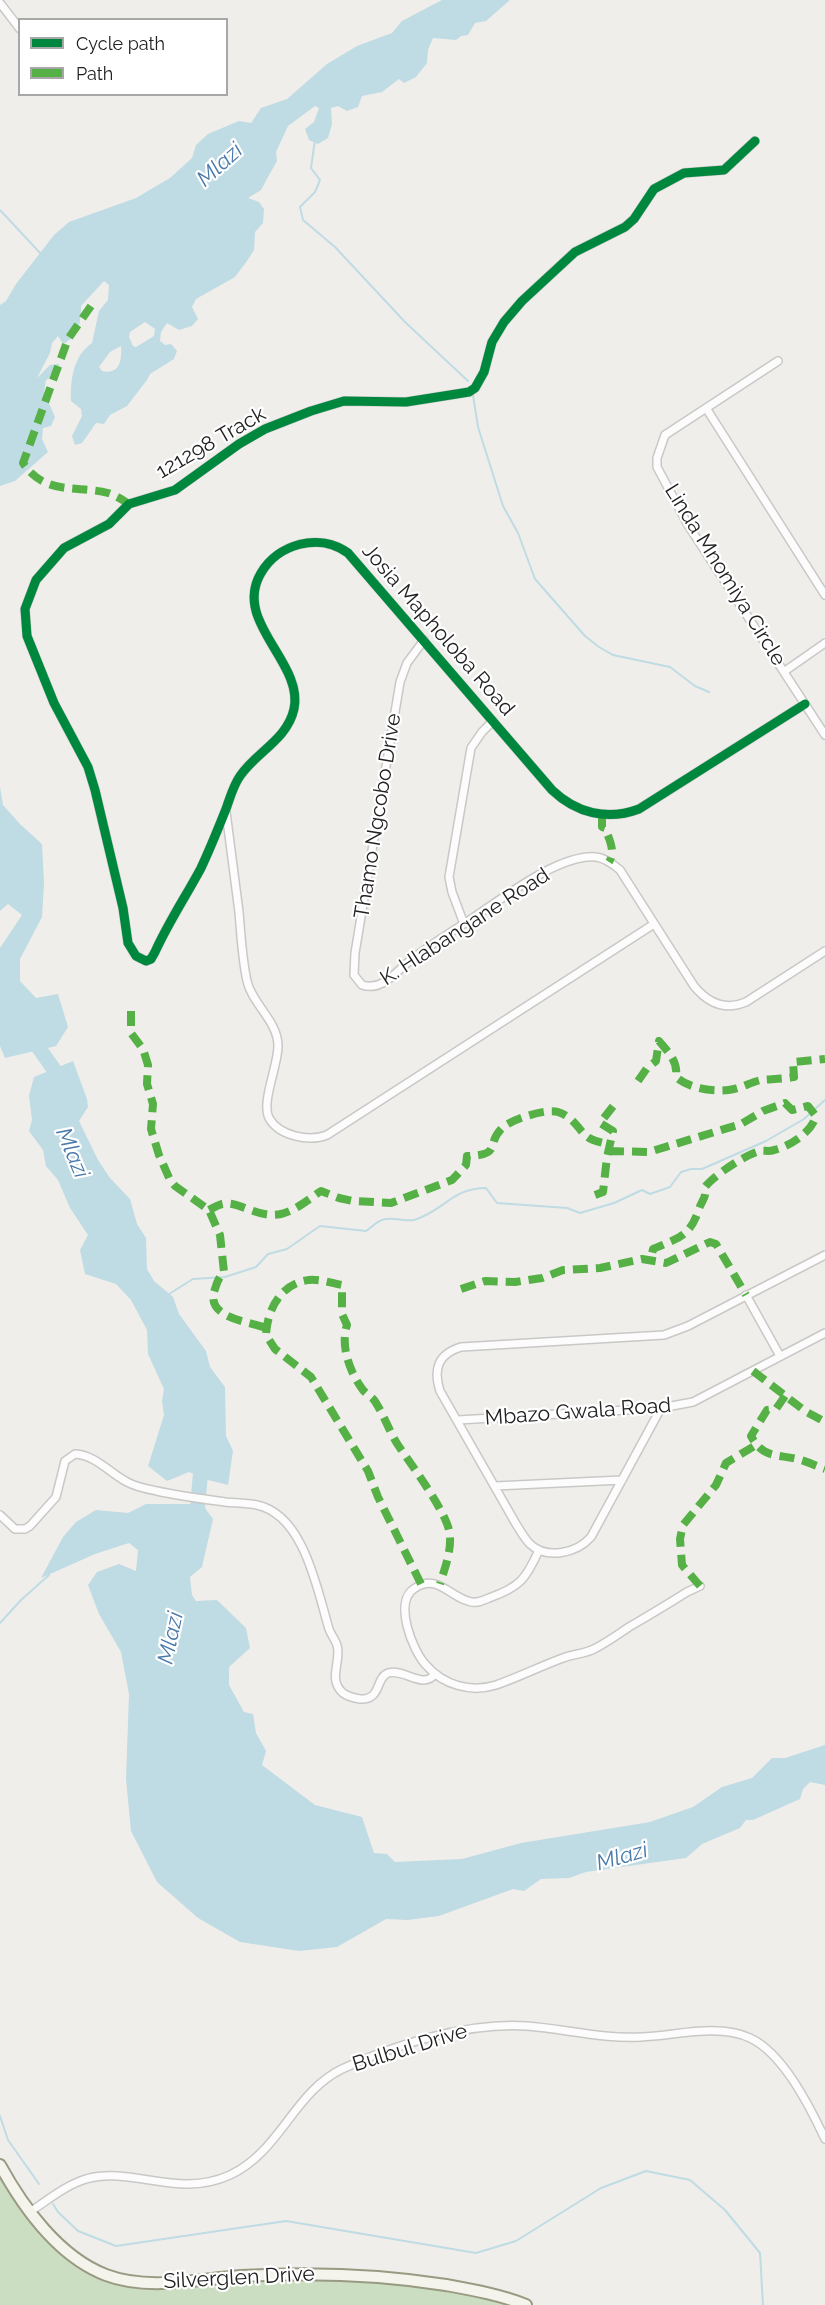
<!DOCTYPE html>
<html>
<head>
<meta charset="utf-8">
<style>
  body { margin:0 }
  #map { position:relative; width:825px; height:2305px; overflow:hidden; background:#f0eeeb; font-family:Raleway,sans-serif }
  canvas { display:block }
  .legend { position:absolute; left:18px; top:18px; width:210px; height:78px; box-sizing:border-box; background:#fff; border:2px solid #a7a7a7; margin:0; padding:8px 10px; list-style:none; font-size:18px; color:#222 }
  .legend li { display:flex; align-items:center; gap:12px; height:30px }
  .legend b { width:30px; border:2px solid #a7a7a7 }
</style>
</head>
<body>
<div id="map">
<canvas width="825" height="2305"></canvas>
<ul class="legend">
<li><b style="height:8px;background:#00873e"></b>Cycle path</li>
<li><b style="height:8px;background:#55b145"></b>Path</li>
</ul>
</div>
<script>
const g = document.querySelector('canvas').getContext('2d');
g.lineJoin = 'round';
function fillPath(path, color) { g.fillStyle = color; g.fill(path, 'evenodd'); }
function strokePath(path, color, width, dash) { g.strokeStyle = color; g.lineWidth = width; g.lineCap = dash ? 'butt' : 'round'; g.setLineDash(dash || []); g.stroke(path); }
function label(font, color, halo, rows, align = 'center') {
  g.font = font + ' Raleway,sans-serif'; g.lineWidth = 4.5; g.setLineDash([]); g.textBaseline = 'middle'; g.strokeStyle = halo; g.fillStyle = color; for (const [text, x, y, turn = 0] of rows) {
    g.save(); g.translate(x, y); g.rotate((+turn || 0) * Math.PI / 180); g.textAlign = isNaN(turn) ? turn : align; if (halo) g.strokeText(text, 0, 0); g.fillText(text, 0, 0); g.restore();
  }
}
fillPath(new Path2D(`
  M0 2167 67 2252 126 2282 336 2274 460 2289 520 2305H0Z`), '#cbdec1');
fillPath(new Path2D(`
  M442 0H510L486 21 475 23 468 35 461 36 456 40 433 38 428 50 427 63 416 77 404 83 399 79 382 92 362 96 358 107 347 111 338 106 331 108 332 124 328 138 318 144 309 140 305 129 314 122 319 108 315 106 288 126 276 152 277 161 268 177 261 190 248 198 259 202 264 209 263 223 255 232 254 250 247 261 235 277 196 299 192 307 198 319 192 326 179 330 167 323 161 332 160 341 165 345 171 344 177 351 174 359 150 374 147 380 127 406 110 415 104 424 96 423 82 443 75 445 72 436 82 416 81 409 71 401C70 379 74 355 92 343L99 311 108 300 109 285 104 281 81 306C81 323 79 336 63 344L58 336 52 343 50 353 37 378 50 365 59 364V373L46 380 44 392 55 417 51 426 43 428 42 439 48 452 15 481 0 486V305L6 301 16 284 54 235 69 222 136 198 170 178 192 158 196 145 208 134 239 121 251 123 261 108 287 99 327 64 357 46 392 33 402 21ZM145 322 155 329 154 336 136 347 133 346 129 337 130 332ZM121 346C122 360 120 375 102 371L99 367 110 352Z
  M0 787 3 805 20 824 42 844 44 883 42 917 20 959V981L36 998 58 994 68 1027 56 1046 5 1058 0 1046V948L22 915 8 904 0 911Z
  M73 1061 87 1099 88 1107 79 1121 98 1160 110 1178 130 1199 137 1224 146 1238 147 1269 154 1281 173 1297 179 1314 206 1351 210 1367 225 1387 226 1436 233 1451 228 1485 208 1480 189 1472 167 1481 148 1466 164 1415 162 1401 164 1389 148 1354 147 1330 131 1300 116 1284 85 1274 80 1250 88 1235 70 1208 58 1180 46 1166 43 1150 29 1131 32 1120 29 1096 34 1077Z
  M146 1504H202L213 1519 202 1567 190 1577 192 1595 196 1601 217 1600 246 1628 250 1648 229 1667V1685L244 1712 253 1714 256 1733 266 1751 262 1765 315 1805 362 1817 374 1853 387 1854 395 1862 462 1859 521 1843 650 1822 693 1807 722 1787 752 1778 772 1758H785L825 1745V1785L810 1782 803 1789 800 1799 753 1820H746L740 1828 702 1844 686 1858 586 1872 569 1878 541 1879 524 1891 513 1889 439 1916 407 1920 386 1919 337 1947 299 1951 240 1942 198 1918 157 1882 131 1831 126 1779 129 1694 121 1652 99 1614 88 1585 97 1572 119 1564 136 1571 138 1550 129 1543 95 1554 41 1578 63 1537 76 1522 96 1510 128 1513Z`), '#bfdbe3');
strokePath(new Path2D(`
  M315 140 311 168 320 180 315 192 300 207 303 220 335 247 405 322 468 381
  M0 210 41 254
  M473 395 478 427 503 506 518 533 535 579 585 636 599 647 613 655 670 667 695 686 709 692
  M169 1294 193 1279 225 1277 256 1267 268 1254 287 1249 320 1226 366 1231C371 1228 376 1222 382 1220 391 1216 404 1222 414 1220 444 1211 452 1188 486 1188L497 1203 567 1208 580 1213 614 1203 642 1190 650 1194 670 1187 681 1172 691 1169H702L766 1141 804 1119 825 1100
  M0 1623 21 1600 49 1575
  M0 2116 8 2140 39 2184
  M53 2204 58 2212 78 2231 116 2246 286 2221 476 2253 516 2241 601 2188 646 2171 690 2180 725 2210 760 2253 763 2305`), '#bfdbe3', 2);
strokePath(new Path2D(`
  M29 1034 55 1071 56 1089
  M196 1525 202 1456`), '#bfdbe3', 15);
const street = new Path2D(`
  M0 3 20 29
  M755 141 724 170 684 173 654 189 634 219 625 227 575 252 522 301 504 322 492 342 484 372 475 388 469 392 406 402 344 401 311 411 265 429 239 444 175 490 129 504 109 524 64 548 36 580 25 609 27 636 54 703 88 767 95 790 123 908 128 943 136 956 146 961 151 959 155 952C168 923 186 896 201 868 210 849 218 829 226 809 230 798 233 786 240 776 256 752 287 740 294 709 304 662 232 622 261 573 278 544 319 532 348 553L552 790C576 813 607 821 639 809L805 704
  M778 361 665 435 657 458V467L688 525 825 735
  M706 408 825 595
  M424 640 407 663 400 682 355 953 354 975 362 985C383 992 397 970 412 959 431 944 453 931 473 918 503 898 559 854 596 857 605 858 613 864 620 870L694 986C708 1003 725 1011 746 1002L825 951
  M785 671 825 643
  M226 812C230 845 235 879 239 912 241 935 242 958 247 981 252 1004 278 1021 278 1046 278 1066 261 1102 269 1118 279 1136 309 1142 327 1135L654 924
  M464 924 452 892 449 877 471 748 482 732 493 721
  M746 1295 780 1356
  M661 1408 591 1537C577 1553 547 1560 530 1544 524 1538 520 1530 516 1524L440 1391C433 1369 438 1354 461 1347L664 1335 688 1326 825 1255
  M458 1420 661 1408 693 1402 825 1333
  M495 1486 622 1480
  M0 1515 15 1529H25L30 1526 56 1497 65 1461 75 1454C95 1455 110 1473 127 1482 136 1487 147 1489 157 1491 179 1496 203 1499 225 1502 235 1503 246 1503 257 1505 304 1515 317 1589 329 1629 331 1635 335 1639 337 1645 342 1661 327 1679 343 1693 348 1697 354 1698 360 1699 382 1700 375 1678 388 1673 404 1668 423 1690 435 1674
  M539 1550C526 1579 520 1587 489 1598 482 1601 475 1604 468 1601 448 1595 437 1574 415 1588 393 1601 412 1650 426 1665 443 1685 471 1693 496 1685 519 1677 541 1666 563 1658 573 1654 584 1654 594 1649 606 1643 617 1635 629 1627 648 1616 668 1604 687 1592L700 1586
  M31 2211C48 2200 66 2185 86 2179 134 2166 177 2199 230 2175 280 2152 294 2092 342 2069 396 2044 468 2022 527 2026 565 2029 603 2039 641 2037 674 2036 718 2023 750 2038 783 2053 810 2107 825 2139`);
const secondary = new Path2D(`
  M0 2165C23 2207 59 2257 106 2275 148 2291 198 2279 241 2276 311 2272 378 2274 446 2285 473 2290 501 2295 526 2305`);
strokePath(street, '#c9c8c7', 10);
strokePath(secondary, '#999a82', 14);
strokePath(street, '#fdfcfc', 7);
strokePath(secondary, '#f4f4ed', 10);
strokePath(new Path2D(`
  M91 306 68 339 23 463C45 496 77 485 108 493 115 495 123 500 129 504
  M602 815V827L605 828C609 839 616 851 609 862
  M131 1011V1033L143 1049 148 1065 147 1084 153 1104 151 1129 159 1155 170 1180 175 1186 209 1210 220 1235 224 1272C219 1277 217 1282 215 1289 204 1318 248 1321 266 1328
  M638 1081 647 1068 656 1061 659 1041C669 1053 678 1061 676 1077 689 1089 717 1093 734 1089 743 1087 752 1082 761 1080 772 1079 783 1079 794 1077L793 1062 825 1059
  M609 1151 649 1152 741 1124 763 1111 785 1103 792 1110 808 1106 816 1116C812 1132 790 1146 774 1150 769 1152 764 1150 760 1151 746 1154 713 1176 705 1187 707 1197 702 1200 699 1209 690 1237 678 1238 653 1249L651 1259
  M595 1195 603 1192 607 1157 613 1131 600 1123 614 1105
  M209 1210C213 1208 218 1205 222 1204 238 1200 258 1219 281 1214 295 1211 309 1199 321 1191L339 1198 353 1201 391 1203 452 1180 466 1165 467 1156C503 1155 485 1145 502 1128 510 1120 546 1108 558 1112 576 1118 578 1131 589 1138 596 1142 604 1143 611 1145
  M461 1289 485 1281 515 1282 542 1278 563 1270 600 1268 642 1259 666 1263 710 1242 716 1244 746 1295
  M753 1371 805 1411 825 1422
  M785 1396 776 1409 767 1410 751 1436C763 1458 775 1454 797 1459 806 1461 816 1466 825 1469
  M421 1584 378 1497 368 1471 311 1377 275 1349 266 1335C267 1310 281 1283 309 1280 320 1279 331 1283 342 1285V1314L347 1325C340 1346 350 1373 363 1390 367 1395 373 1397 376 1403 385 1417 390 1434 400 1448 413 1467 444 1509 449 1530 453 1548 445 1567 440 1584
  M700 1586 682 1565 680 1539 683 1525 716 1485 726 1463 756 1445`), '#55b145', 8, [15, 8]);
strokePath(new Path2D(`
  M755 141 724 170 684 173 654 189 634 219 625 227 575 252 522 301 504 322 492 342 484 372 475 388 469 392 406 402 344 401 311 411 265 429 239 444 175 490 129 504 109 524 64 548 36 580 25 609 27 636 54 703 88 767 95 790 123 908 128 943 136 956 146 961 151 959 155 952C168 923 186 896 201 868 210 849 218 829 226 809 230 798 233 786 240 776 256 752 287 740 294 709 304 662 232 622 261 573 278 544 319 532 348 553L552 790C576 813 607 821 639 809L805 704`), '#00873e', 9);
label('21px', '#222', '#fff', [
  ["121298 Track",211,443,-30],
  ["Linda Mnomiya Circle",725,575,58],
  ["Josia Mapholoba Road",438,630,49],
  ["Thamo Ngcobo Drive",378,816,-81],
  ["K. Hlabangane Road",465,927,-33],
  ["Mbazo Gwala Road",578,1412,-4],
  ["Bulbul Drive",410,2048,-17],
  ["Silverglen Drive",239,2278,-3]
]);
label('italic 22px', '#4a7aab', '#fff', [
  ["Mlazi",220,165,-42],
  ["Mlazi",72,1153,67],
  ["Mlazi",171,1638,-78],
  ["Mlazi",622,1857,-16]
]);
</script>
</body>
</html>
